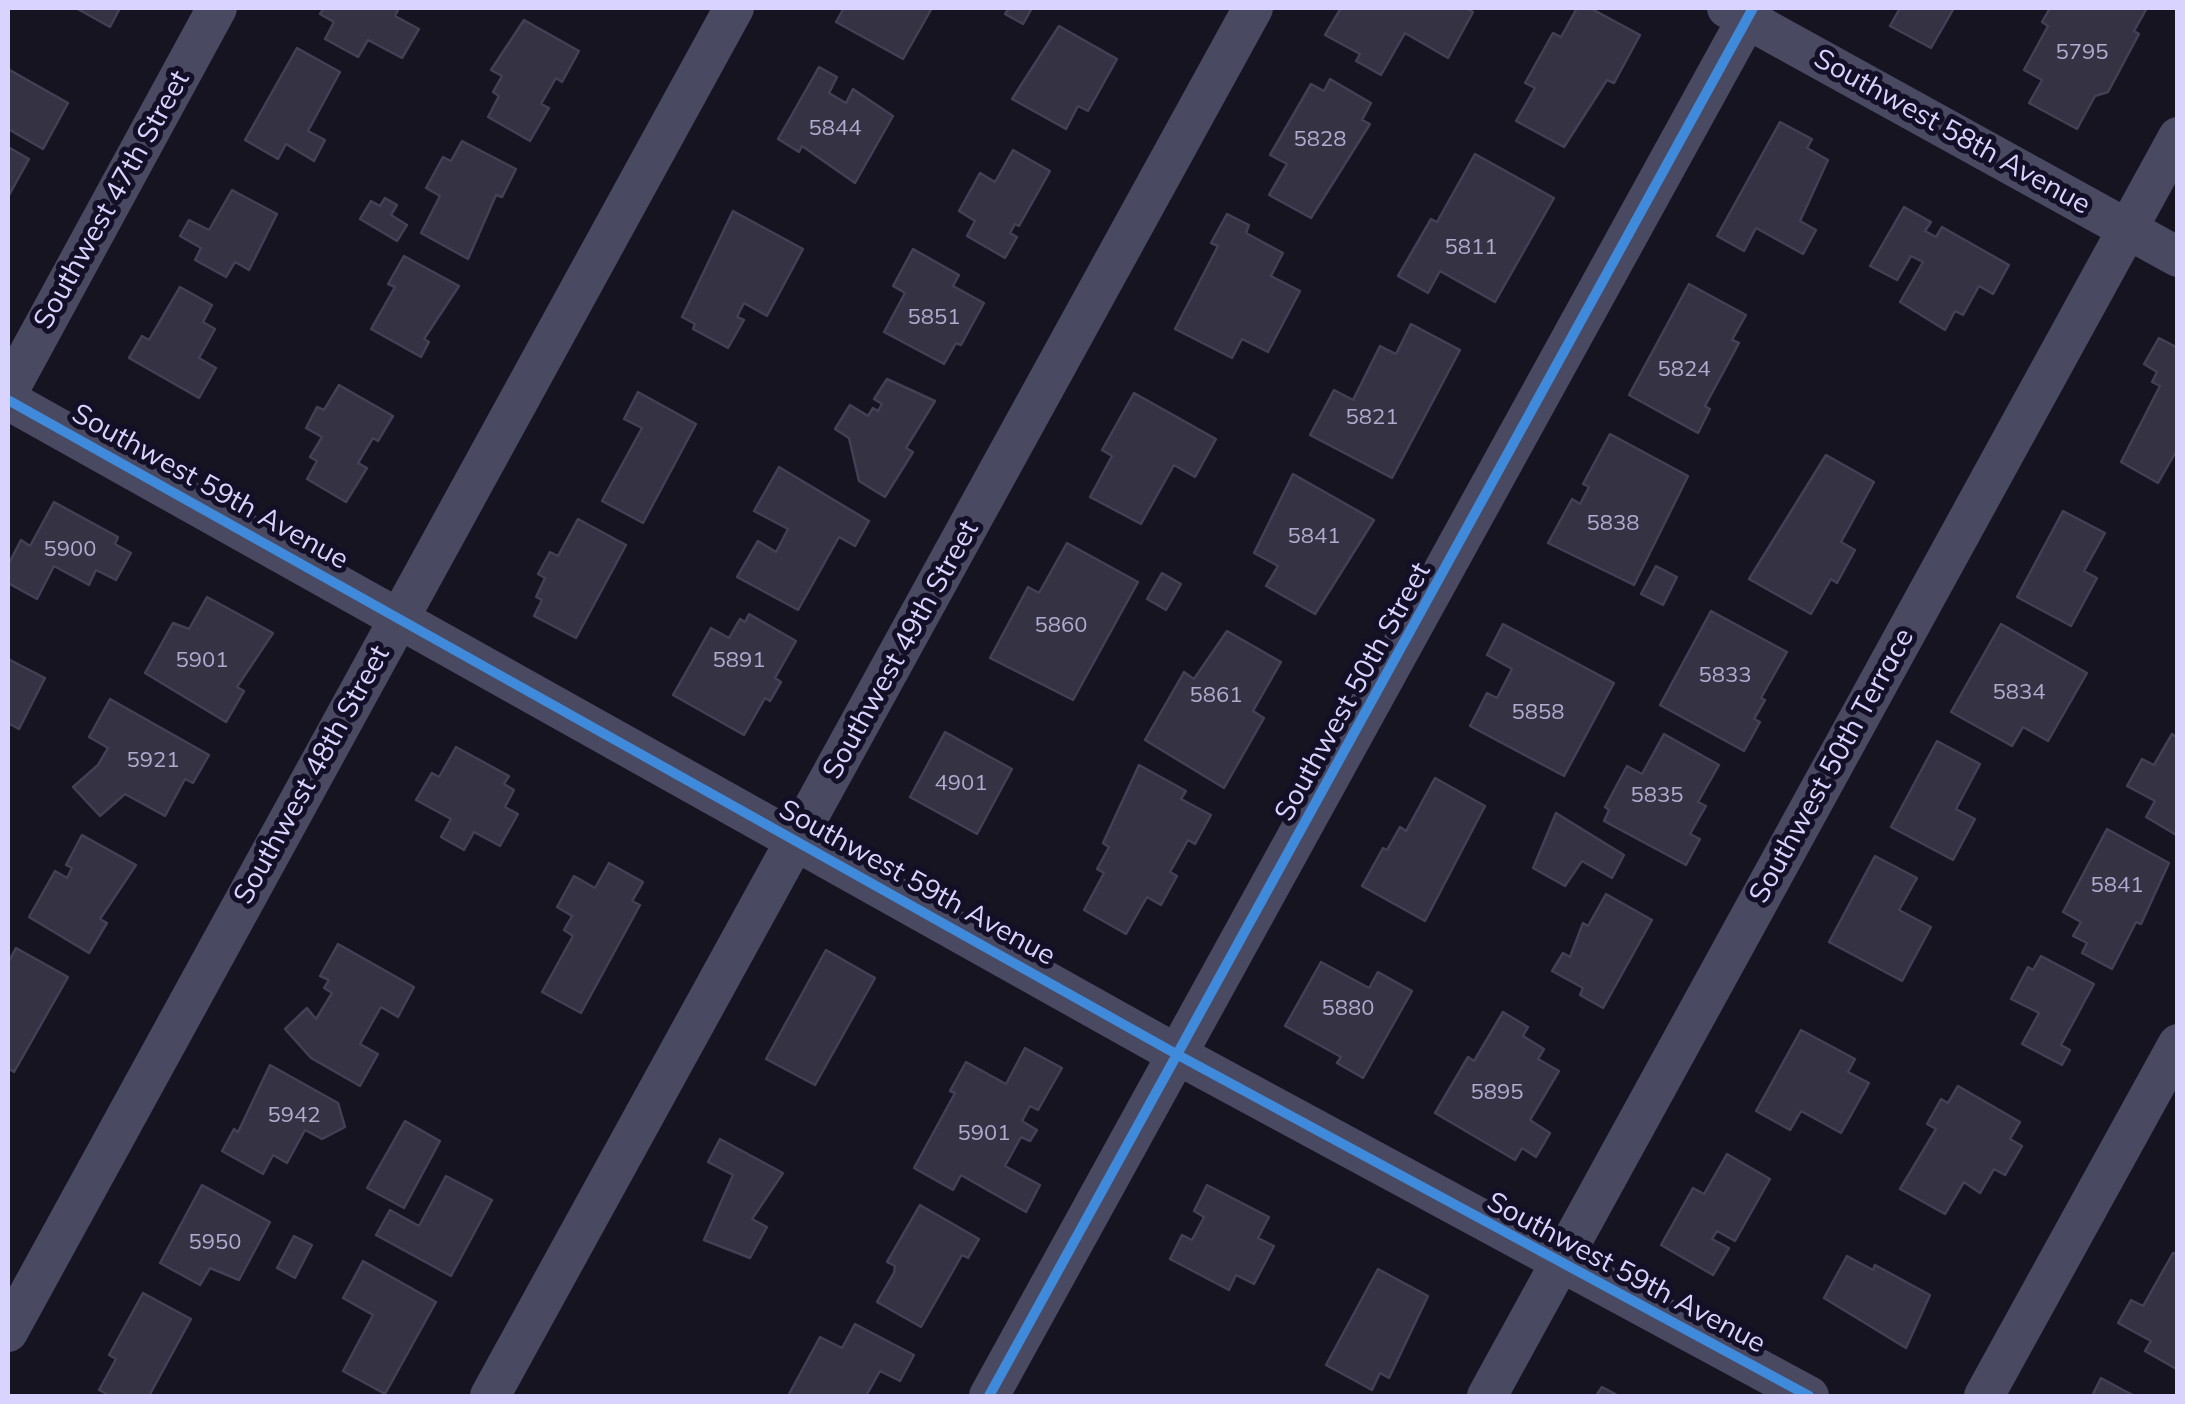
<!DOCTYPE html>
<html>
<head>
<meta charset="utf-8">
<style>
  body { margin:0 }
  #map { position:relative; width:2185px; height:1404px; overflow:hidden; background:#161421; font-family:Mulish,sans-serif }
  canvas { display:block }
  .frame { position:absolute; inset:0; border:10px solid #d9d4ff; pointer-events:none }
</style>
</head>
<body>
<div id="map">
<canvas width="2185" height="1404"></canvas>
<div class="frame"></div>
</div>
<script>
const g = document.querySelector('canvas').getContext('2d');
g.lineJoin = 'round';
function fillPath(path, color) { g.fillStyle = color; g.fill(path, 'evenodd'); }
function strokePath(path, color, width, dash) { g.strokeStyle = color; g.lineWidth = width; g.lineCap = dash ? 'butt' : 'round'; g.setLineDash(dash || []); g.stroke(path); }
function label(font, color, halo, rows, align = 'center') {
  g.font = font + ' Mulish,sans-serif'; g.lineWidth = 10; g.setLineDash([]); g.textBaseline = 'middle'; g.strokeStyle = halo; g.fillStyle = color; for (const [text, x, y, turn = 0] of rows) {
    g.save(); g.translate(x, y); g.rotate((+turn || 0) * Math.PI / 180); g.textAlign = isNaN(turn) ? turn : align; if (halo) g.strokeText(text, 0, 0); g.fillText(text, 0, 0); g.restore();
  }
}
const building = new Path2D(`
  M76 8H120L110 27Z
  M324 8H399L395 16 419 29 402 58 368 40 358 57 325 39 334 22 320 14Z
  M844 8H932L903 59 836 22Z
  M1009 8H1032L1023 24 1005 14Z
  M1341 8H1465L1473 12 1448 58 1405 33 1381 75 1356 61 1360 54 1325 35Z
  M1577 8H1590L1640 35 1614 83 1607 80 1564 147 1516 121 1535 88 1525 83 1553 33 1561 37Z
  M1900 8H1954L1931 48 1890 26Z
  M2050 8H2147L2134 31 2139 34 2108 92 2095 96 2077 129 2029 103 2042 80 2024 70 2048 26 2042 22Z
  M524 20 579 51 562 82 556 78 541 104 549 108 530 141 488 117 499 96 493 92 502 76 491 70Z
  M1059 26 1117 59 1088 111 1078 106 1066 129 1012 99Z
  M297 48 340 72 308 131 325 140 314 161 286 144 278 159 245 140Z
  M819 67 837 77 829 93 846 103 853 89 893 116 855 183 802 146 799 152 778 139Z
  M8 69 68 103 43 149 8 129Z
  M1330 79 1371 103 1362 120 1370 124 1311 218 1269 195 1287 164 1270 155 1311 84 1324 91Z
  M1780 122 1812 139 1807 148 1828 160 1800 221 1816 230 1803 254 1756 228 1744 251 1717 236Z
  M462 141 516 169 502 197 496 195 468 259 421 233 440 196 426 188 443 157 451 161Z
  M8 147 29 159 8 197Z
  M1013 150 1050 171 1019 226 1015 224 1010 233 1017 237 1005 258 967 236 975 221 959 211 980 173 995 182Z
  M1475 154 1554 198 1495 302 1440 271 1428 293 1398 276 1431 219 1437 222Z
  M232 190 277 214 249 270 235 262 226 277 195 260 201 248 180 236 189 220 209 230Z
  M385 198 397 205 391 215 407 225 397 241 360 219 371 201 380 206Z
  M1904 207 1931 222 1925 231 1936 237 1942 227 2009 265 1993 294 1979 286 1963 315 1955 311 1945 330 1900 302 1923 262 1911 256 1897 280 1870 266Z
  M733 211 803 249 767 316 744 303 737 317 744 320 728 348 693 329 695 324 682 317Z
  M1227 214 1249 225 1246 233 1283 253 1271 276 1300 291 1268 352 1242 339 1232 358 1175 329 1218 246 1211 243Z
  M913 249 959 275 953 286 984 303 961 345 956 343 944 364 884 332 905 293 893 286Z
  M404 256 459 286 424 339 429 342 421 357 371 329 395 287 388 284Z
  M1689 284 1746 315 1732 340 1739 343 1705 406 1710 409 1698 433 1629 395Z
  M180 287 212 305 203 322 215 329 199 358 216 368 199 398 129 358 142 336 149 340Z
  M1411 324 1460 350 1392 478 1310 435 1334 390 1353 400 1380 346 1396 354Z
  M2159 338 2178 348V448L2158 483 2121 462 2160 386 2152 382 2157 372 2144 364Z
  M887 379 935 401 906 448 913 452 885 497 859 481 849 438 835 429 850 405 868 416 873 408 878 411 882 404 874 399Z
  M339 385 393 416 378 441 373 438 358 463 367 468 346 502 307 479 317 461 310 457 322 437 306 428 317 407 324 410Z
  M638 392 696 424 643 523 602 501 642 428 624 419Z
  M1134 393 1216 439 1195 477 1174 465 1141 524 1090 497 1112 456 1102 450Z
  M1610 434 1688 476 1634 585 1548 543 1572 499 1580 504 1589 487 1583 484Z
  M1826 455 1874 482 1841 542 1855 550 1837 583 1831 579 1811 614 1749 579Z
  M779 467 869 521 855 546 839 537 798 610 737 577 758 541 776 552 788 529 754 511Z
  M1293 474 1374 520 1315 614 1266 586 1278 566 1254 553Z
  M54 502 118 537 115 544 131 553 116 580 96 570 89 585 54 566 37 599 8 583V565L21 540 30 546Z
  M2063 511 2105 533 2084 571 2097 578 2071 626 2017 597Z
  M578 519 626 545 576 638 534 616 542 600 536 597 545 578 538 574 550 552 558 556Z
  M1067 543 1138 582 1073 700 990 658 1028 587 1039 593Z
  M1656 566 1677 577 1663 605 1641 594Z
  M1162 573 1181 584 1166 610 1147 599Z
  M207 597 273 633 237 687 244 691 226 722 145 673 173 623 189 629Z
  M1711 611 1787 652 1761 698 1765 700 1754 719 1760 722 1744 751 1660 705Z
  M749 614 796 641 775 678 781 682 770 701 765 698 744 735 673 695 711 628 729 638 740 619 745 622Z
  M1503 624 1614 683 1564 776 1470 726 1487 693 1497 698 1512 669 1487 655Z
  M2001 624 2087 673 2048 741 2023 727 2012 746 1951 712Z
  M1227 631 1281 662 1253 711 1264 718 1224 788 1145 740 1184 672 1194 679Z
  M8 659 45 678 19 729 8 723Z
  M110 699 209 755 193 783 185 779 165 816 125 794 100 816 73 787 98 765 108 748 89 737Z
  M945 732 1012 769 977 834 910 797Z
  M1664 734 1719 765 1698 802 1706 806 1690 834 1700 839 1686 865 1604 821 1609 810 1605 807 1627 766 1642 774Z
  M2172 734 2178 738V836L2146 817 2155 801 2127 786 2142 759 2154 765Z
  M1937 741 1980 764 1956 809 1975 819 1953 860 1891 827Z
  M456 747 509 776 504 784 514 790 505 807 518 814 500 846 474 832 464 850 441 837 451 819 416 800 432 773 439 777Z
  M1139 765 1186 791 1181 799 1211 815 1195 844 1188 840 1170 872 1177 876 1161 905 1147 897 1126 934 1084 910 1104 873 1097 869 1109 847 1103 843Z
  M1435 778 1485 806 1425 921 1362 886 1383 848 1387 850 1400 827 1406 831Z
  M1556 813 1624 855 1612 878 1582 861 1565 886 1533 868Z
  M2107 829 2169 863 2141 924 2136 922 2112 969 2082 953 2087 943 2073 936 2081 922 2063 912Z
  M82 835 136 865 100 919 107 923 89 953 29 917 55 871 67 878 72 868 66 865Z
  M1875 856 1917 878 1899 910 1931 927 1902 981 1829 942Z
  M609 863 643 882 632 901 640 905 581 1013 542 992 573 936 564 930 572 916 557 907 574 876 595 888Z
  M1606 894 1652 920 1603 1008 1580 995 1583 988 1552 971 1563 953 1570 957 1583 923 1588 926Z
  M338 944 414 987 398 1017 381 1007 360 1044 378 1054 360 1086 311 1058 285 1029 307 1008 316 1019 332 993 324 988 329 980 320 976Z
  M16 948 68 977 14 1072 8 1068V963Z
  M826 950 875 978 815 1085 766 1059Z
  M2041 956 2094 984 2061 1045 2070 1050 2062 1065 2022 1044 2039 1013 2011 999 2028 967 2033 970Z
  M1321 962 1369 988 1378 972 1412 991 1363 1078 1337 1063 1341 1057 1285 1026Z
  M1503 1012 1528 1027 1523 1036 1544 1049 1538 1059 1559 1071 1530 1120 1550 1133 1536 1157 1522 1148 1515 1160 1435 1113 1468 1057 1474 1061Z
  M1801 1030 1855 1059 1848 1072 1869 1083 1841 1133 1801 1111 1790 1130 1756 1111Z
  M1025 1048 1062 1068 1038 1110 1030 1106 1022 1121 1037 1130 1030 1141 1021 1137 1005 1166 1040 1185 1026 1212 961 1175 953 1190 914 1168 955 1093 950 1091 966 1062 1006 1084Z
  M270 1065 338 1103 345 1127 322 1139 305 1130 287 1163 273 1155 263 1174 222 1151 234 1129 238 1132Z
  M1958 1086 2020 1122 2010 1139 2022 1146 2005 1175 1994 1169 1980 1193 1964 1182 1945 1214 1900 1189 1936 1129 1927 1124 1941 1099 1948 1103Z
  M405 1121 440 1141 404 1208 367 1188Z
  M720 1139 783 1173 752 1219 767 1227 750 1258 704 1240 733 1175 708 1162Z
  M1727 1154 1770 1179 1735 1241 1717 1231 1712 1239 1729 1248 1713 1275 1661 1245 1693 1188 1704 1194Z
  M446 1176 492 1200 451 1276 376 1235 390 1210 419 1226Z
  M202 1185 270 1222 239 1280 210 1268 200 1285 160 1263Z
  M1207 1185 1269 1217 1258 1238 1274 1246 1254 1284 1236 1275 1229 1290 1170 1259 1182 1235 1192 1240 1204 1217 1194 1211Z
  M920 1205 979 1239 968 1258 962 1255 921 1327 877 1302 894 1273 895 1266 887 1262Z
  M294 1236 312 1245 295 1278 277 1268Z
  M2173 1253 2178 1255V1370L2145 1351 2151 1341 2118 1323 2131 1300 2143 1306Z
  M1847 1256 1873 1270 1875 1265 1930 1295 1906 1348 1824 1298Z
  M363 1261 436 1302 385 1394 343 1371 373 1315 343 1298Z
  M1378 1269 1428 1296 1389 1378 1380 1373 1372 1390 1326 1365Z
  M143 1293 191 1319 149 1396H111L99 1390 116 1359 109 1355Z
  M855 1324 914 1355 900 1381 880 1371 866 1396H788L820 1337 842 1348Z
  M2101 1378 2123 1390 2135 1396H2092Z
  M1602 1387 1619 1396H1596Z`);
fillPath(building, '#343243');
strokePath(building, '#433f54', 2.5);
strokePath(new Path2D(`
  M1727 8 2178 257
  M8 392 217 8
  M8 400 1178 1055 1809 1396
  M8 1332 734 8
  M490 1396 1253 8
  M989 1396 1753 8
  M1487 1396 2178 137
  M1984 1396 2178 1044`), '#4a4962', 40);
strokePath(new Path2D(`
  M8 400 1178 1055 1809 1396
  M989 1396 1753 8`), '#408adc', 10);
label('22px', '#b0acd0', null, [
  ["5795",2082,52],
  ["5844",835,128],
  ["5828",1320,139],
  ["5811",1471,247],
  ["5851",934,317],
  ["5824",1684,369],
  ["5821",1372,417],
  ["5838",1613,523],
  ["5841",1314,536],
  ["5900",70,549],
  ["5860",1061,625],
  ["5901",202,660],
  ["5891",739,660],
  ["5833",1725,675],
  ["5834",2019,692],
  ["5861",1216,695],
  ["5858",1538,712],
  ["5921",153,760],
  ["4901",961,783],
  ["5835",1657,795],
  ["5841",2117,885],
  ["5880",1348,1008],
  ["5895",1497,1092],
  ["5942",294,1115],
  ["5901",984,1133],
  ["5950",215,1242]
]);
label('28px', '#d9d4ff', '#130f26', [
  ["Southwest 58th Avenue",1952,132,29],
  ["Southwest 47th Street",112,200,-61],
  ["Southwest 59th Avenue",210,487,29],
  ["Southwest 49th Street",901,650,-61],
  ["Southwest 50th Street",1353,692,-61],
  ["Southwest 50th Terrace",1832,766,-61],
  ["Southwest 48th Street",312,775,-61],
  ["Southwest 59th Avenue",917,883,29],
  ["Southwest 59th Avenue",1626,1273,28]
]);
</script>
</body>
</html>
